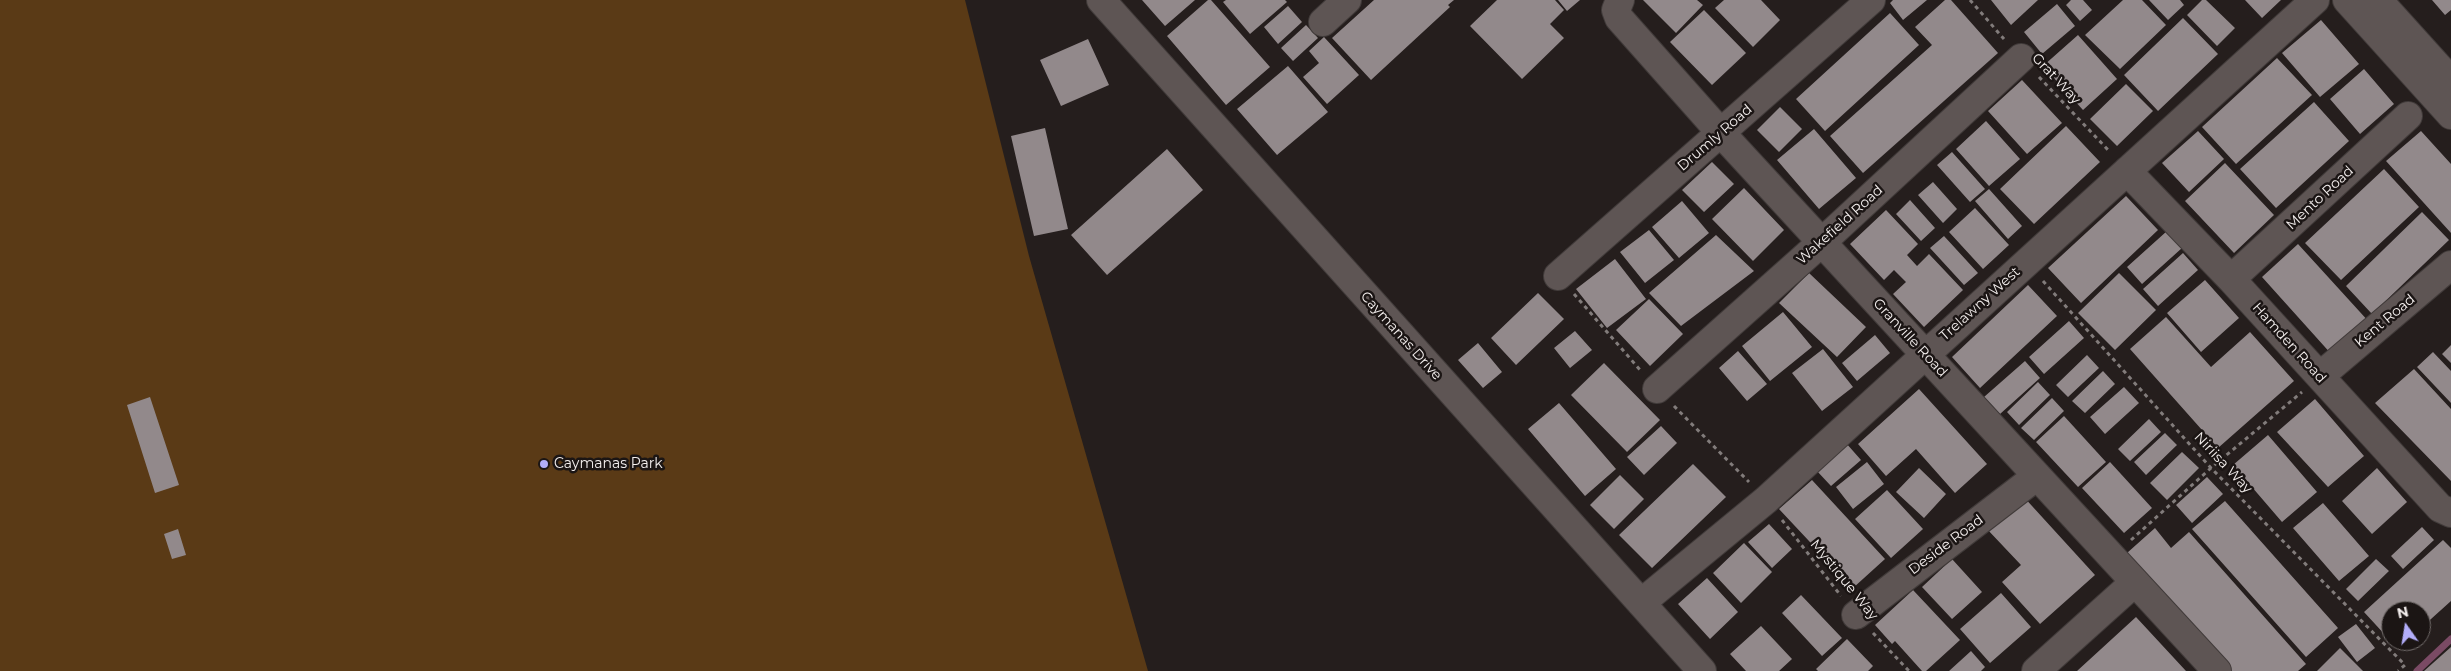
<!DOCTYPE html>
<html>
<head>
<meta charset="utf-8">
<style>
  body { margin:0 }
  #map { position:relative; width:2451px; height:671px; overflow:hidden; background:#251e1d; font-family:Montserrat,sans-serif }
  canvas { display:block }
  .north { position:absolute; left:2381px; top:601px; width:50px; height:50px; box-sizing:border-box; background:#1b1514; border:1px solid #726c6b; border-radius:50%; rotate:347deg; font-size:14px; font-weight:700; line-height:20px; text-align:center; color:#f4efee }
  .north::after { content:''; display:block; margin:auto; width:18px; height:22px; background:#b2adf9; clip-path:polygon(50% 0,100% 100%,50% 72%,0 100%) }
</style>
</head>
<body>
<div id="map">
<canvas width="2451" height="671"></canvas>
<div class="north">N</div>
</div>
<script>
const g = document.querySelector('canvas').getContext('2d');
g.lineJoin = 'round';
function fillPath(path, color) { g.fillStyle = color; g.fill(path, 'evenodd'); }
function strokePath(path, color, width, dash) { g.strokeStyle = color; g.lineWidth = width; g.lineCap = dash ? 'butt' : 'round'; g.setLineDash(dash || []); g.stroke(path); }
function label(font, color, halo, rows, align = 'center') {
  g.font = font + ' Montserrat,sans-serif'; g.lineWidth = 5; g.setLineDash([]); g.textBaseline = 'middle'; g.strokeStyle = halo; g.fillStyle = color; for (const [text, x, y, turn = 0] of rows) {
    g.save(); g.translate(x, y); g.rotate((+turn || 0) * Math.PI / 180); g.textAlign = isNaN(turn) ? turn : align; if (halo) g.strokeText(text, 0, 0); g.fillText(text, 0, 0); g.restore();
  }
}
fillPath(new Path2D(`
  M0 0H965L1029 256 1148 671H0Z`), '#5a3a16');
strokePath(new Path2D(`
  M2417 671 2451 639`), '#7a4a64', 7);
fillPath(new Path2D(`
  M1142 0H1195L1165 26Z
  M1208 0H1211L1270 67 1226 105 1167 36Z
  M1226 0H1285L1287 2 1250 34 1223 2Z
  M1374 0H1454L1448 5 1450 7 1371 80 1332 38Z
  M1497 0H1555L1564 10 1550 24 1564 38 1522 79 1470 26Z
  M1558 0H1580L1567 11Z
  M1643 0H1697L1703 5 1676 33Z
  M1724 0H1761L1780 20 1753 47 1715 8Z
  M1893 0H1927L1903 20 1890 3Z
  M1945 0H1951L1998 53 1863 173 1830 136 1932 45 1915 27Z
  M1991 0H2038L2011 25Z
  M2071 0H2083L2092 10 2080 21 2066 5Z
  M2123 0H2142L2166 25 2120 69 2085 35Z
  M2149 0H2180L2184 5 2168 20Z
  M2202 0H2206L2235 28 2217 46 2187 15Z
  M2245 0H2281L2262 18Z
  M2432 0H2451V10L2445 15Z
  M2057 4 2075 26 2042 54 2024 32Z
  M1288 6 1302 22 1278 44 1264 27Z
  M1704 10 1746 53 1712 85 1670 42Z
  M1890 13 1919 45 1825 131 1796 99Z
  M2183 18 2218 54 2158 111 2124 75Z
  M2321 20 2359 64 2320 97 2282 53Z
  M1306 25 1318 38 1293 61 1281 48Z
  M2078 35 2117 79 2083 110 2043 66Z
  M1324 37 1359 75 1327 104 1303 77 1319 63 1309 51Z
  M1088 39 1109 85 1061 106 1040 60Z
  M2277 58 2312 95 2236 164 2202 127Z
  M1288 66 1328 112 1277 155 1237 109Z
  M2364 69 2394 104 2360 134 2330 99Z
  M2022 80 2062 123 2027 154 1988 111Z
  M2126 84 2153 111 2117 146 2090 119Z
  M2314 102 2349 141 2276 208 2240 169Z
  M1780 107 1802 129 1779 152 1757 130Z
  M1986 121 2020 159 1989 186 1956 149Z
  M2066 126 2100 162 2034 224 2000 189Z
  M1045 128 1068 229 1034 236 1011 136Z
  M1814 129 1856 178 1819 209 1777 160Z
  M2198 131 2224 159 2189 192 2162 163Z
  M2421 131 2451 164V233L2386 161Z
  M1167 149 1203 190 1107 275 1071 235Z
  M1952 152 1985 189 1970 202 1937 165Z
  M1712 162 1734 184 1704 212 1682 190Z
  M2225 163 2274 215 2234 253 2185 201Z
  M2384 169 2419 207 2341 280 2305 243Z
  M1933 182 1957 209 1943 223 1918 195Z
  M1744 188 1784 230 1753 261 1712 219Z
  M1989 189 2022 226 2008 239 1975 201Z
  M2126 196 2158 230 2081 303 2048 268Z
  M1910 200 1935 228 1921 241 1896 214Z
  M1682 201 1709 233 1679 258 1652 227Z
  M1975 208 2009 245 1983 269 1949 232Z
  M1886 210 1918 244 1907 255 1917 266 1929 254 1963 290 1924 327 1893 294 1906 282 1894 270 1884 280 1850 244Z
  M2422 212 2449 240 2372 314 2346 286Z
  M1649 230 1674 260 1645 283 1620 252Z
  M2167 231 2182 248 2142 284 2127 267Z
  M1716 235 1754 271 1681 326 1649 293Z
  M1944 236 1978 273 1964 285 1930 248Z
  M2298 244 2370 323 2333 356 2262 277Z
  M2183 253 2198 270 2158 306 2143 289Z
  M1615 259 1646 299 1607 328 1576 289Z
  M1809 273 1866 327 1837 357 1779 303Z
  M2119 273 2156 310 2115 350 2078 313Z
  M2205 280 2239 318 2201 352 2167 313Z
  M2028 285 2057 316 1980 388 1952 357Z
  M1538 293 1564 319 1516 365 1491 338Z
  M1649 299 1683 334 1650 366 1616 330Z
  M1783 312 1812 347 1770 381 1742 346Z
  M2166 317 2211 367 2250 332 2294 381 2218 448 2130 349Z
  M2069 321 2084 338 2044 374 2029 357Z
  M1575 331 1592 350 1570 368 1554 348Z
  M1875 335 1890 353 1857 381 1842 363Z
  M1478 343 1502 372 1483 388 1458 360Z
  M2451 345V363L2442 354Z
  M1823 349 1853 387 1822 411 1792 373Z
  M1738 351 1767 384 1747 401 1719 368Z
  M2433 352 2451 371V403L2417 367Z
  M2087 355 2099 368 2068 397 2056 385Z
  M2025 361 2040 378 2000 414 1984 397Z
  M1604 363 1660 420 1627 452 1571 395Z
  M2414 369 2451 409V481L2375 403Z
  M2103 371 2115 384 2085 413 2072 401Z
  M2038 382 2050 395 2019 425 2007 412Z
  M2124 387 2139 403 2105 434 2090 417Z
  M1919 389 1987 464 1955 493 1916 449 1886 476 1858 444Z
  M150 397 179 485 155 493 127 405Z
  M2052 398 2064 411 2034 440 2021 428Z
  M2315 399 2364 456 2328 487 2277 432Z
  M1559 403 1616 469 1585 496 1528 429Z
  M2064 416 2106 462 2078 487 2036 442Z
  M2149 419 2161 432 2130 461 2118 449Z
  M1661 426 1677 443 1644 475 1627 457Z
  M2165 433 2177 445 2146 475 2134 462Z
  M2268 435 2317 492 2282 522 2233 465Z
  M1846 443 1861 460 1831 486 1816 470Z
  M2182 452 2199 468 2167 500 2150 483Z
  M1867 462 1884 484 1853 509 1836 487Z
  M2110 462 2152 508 2124 533 2082 488Z
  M1693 464 1726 497 1652 568 1619 535Z
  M1919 468 1946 494 1924 518 1896 492Z
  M2377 468 2407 502 2372 534 2342 501Z
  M1620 475 1644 499 1614 529 1590 505Z
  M2207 477 2223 494 2192 523 2176 505Z
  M1812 480 1885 559 1853 588 1779 509Z
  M1887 490 1923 529 1891 558 1855 519Z
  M2022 495 2095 575 2040 624 2002 582 2021 565 1986 528Z
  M2225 501 2338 628 2306 657 2192 529Z
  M2323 503 2369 556 2339 581 2293 528Z
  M1769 524 1792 549 1772 568 1748 542Z
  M2422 527 2434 540 2403 569 2391 556Z
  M2155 528 2171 548 2189 532 2306 664 2298 671H2231L2127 553Z
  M178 529 186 555 172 559 164 534Z
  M2443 540 2451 548V601L2421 628V611H2391V641H2407L2398 649 2364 612Z
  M1744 543 1772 572 1741 603 1713 573Z
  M1952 559 1982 592 1952 619 1922 587Z
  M2376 559 2389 571 2358 601 2346 589Z
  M1707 578 1738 612 1710 639 1678 604Z
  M1913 590 1960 640 1926 671H1922L1895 641 1892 644 1875 625Z
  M2001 593 2031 627 1990 663 1960 629Z
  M1801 595 1842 638 1822 656 1782 613Z
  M2136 617 2186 671H2077Z
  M2356 624 2375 648 2357 662 2338 637Z
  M1761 626 1792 659 1779 671H1746L1730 654Z
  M1847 639 1873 666 1868 671H1818L1816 669Z
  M2451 647V671H2424Z
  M2340 648 2363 671H2317Z
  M1971 651 1985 667 1981 671H1949Z`), '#92898b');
const minor = new Path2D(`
  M1101 0 1702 671
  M1620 0 1616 10 1619 18 1721 133 2217 671
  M2347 0 2451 115
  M2378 0 2451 81
  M1323 22 1347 0
  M2127 171 2231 279 2440 508 2451 513
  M1558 276 1871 0
  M2231 279 2408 116
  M2320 376 2451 265
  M1657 389 1822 242 2021 58
  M1641 603 1766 500 2315 0
  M1856 615 2037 476
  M2036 671 2135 582`);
strokePath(minor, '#413b3a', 30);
strokePath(new Path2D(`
  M1970 0 2004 39
  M2039 77 2110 152
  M2043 281 2211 468 2405 665 2398 671
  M1574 294 1641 371
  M1674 406 1749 482
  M1782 520 1841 596
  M2131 540 2211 468 2302 392
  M1873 633 1909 671`), '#827c7b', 3, [4, 4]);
strokePath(minor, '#5e5554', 28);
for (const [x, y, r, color] of [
  [544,464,5,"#b2adf9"]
]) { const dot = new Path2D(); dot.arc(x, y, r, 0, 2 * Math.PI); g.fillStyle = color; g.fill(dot); strokePath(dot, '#1b1514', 2); }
label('14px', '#f4efee', '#1b1514', [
  ["Grat Way",2056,79,47],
  ["Drumly Road",1715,138,-41],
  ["Mento Road",2320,198,-43],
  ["Wakefield Road",1840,225,-42],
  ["Trelawny West",1980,304,-42],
  ["Kent Road",2385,321,-40],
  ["Caymanas Drive",1401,336,48],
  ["Granville Road",1910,338,47],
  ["Hamden Road",2289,343,48],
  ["Niriisa Way",2223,463,47],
  ["Deside Road",1946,545,-37],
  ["Mystique Way",1844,580,51]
]);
label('14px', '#f4efee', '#1b1514', [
  ["Caymanas Park",554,464]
], 'left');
</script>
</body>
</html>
